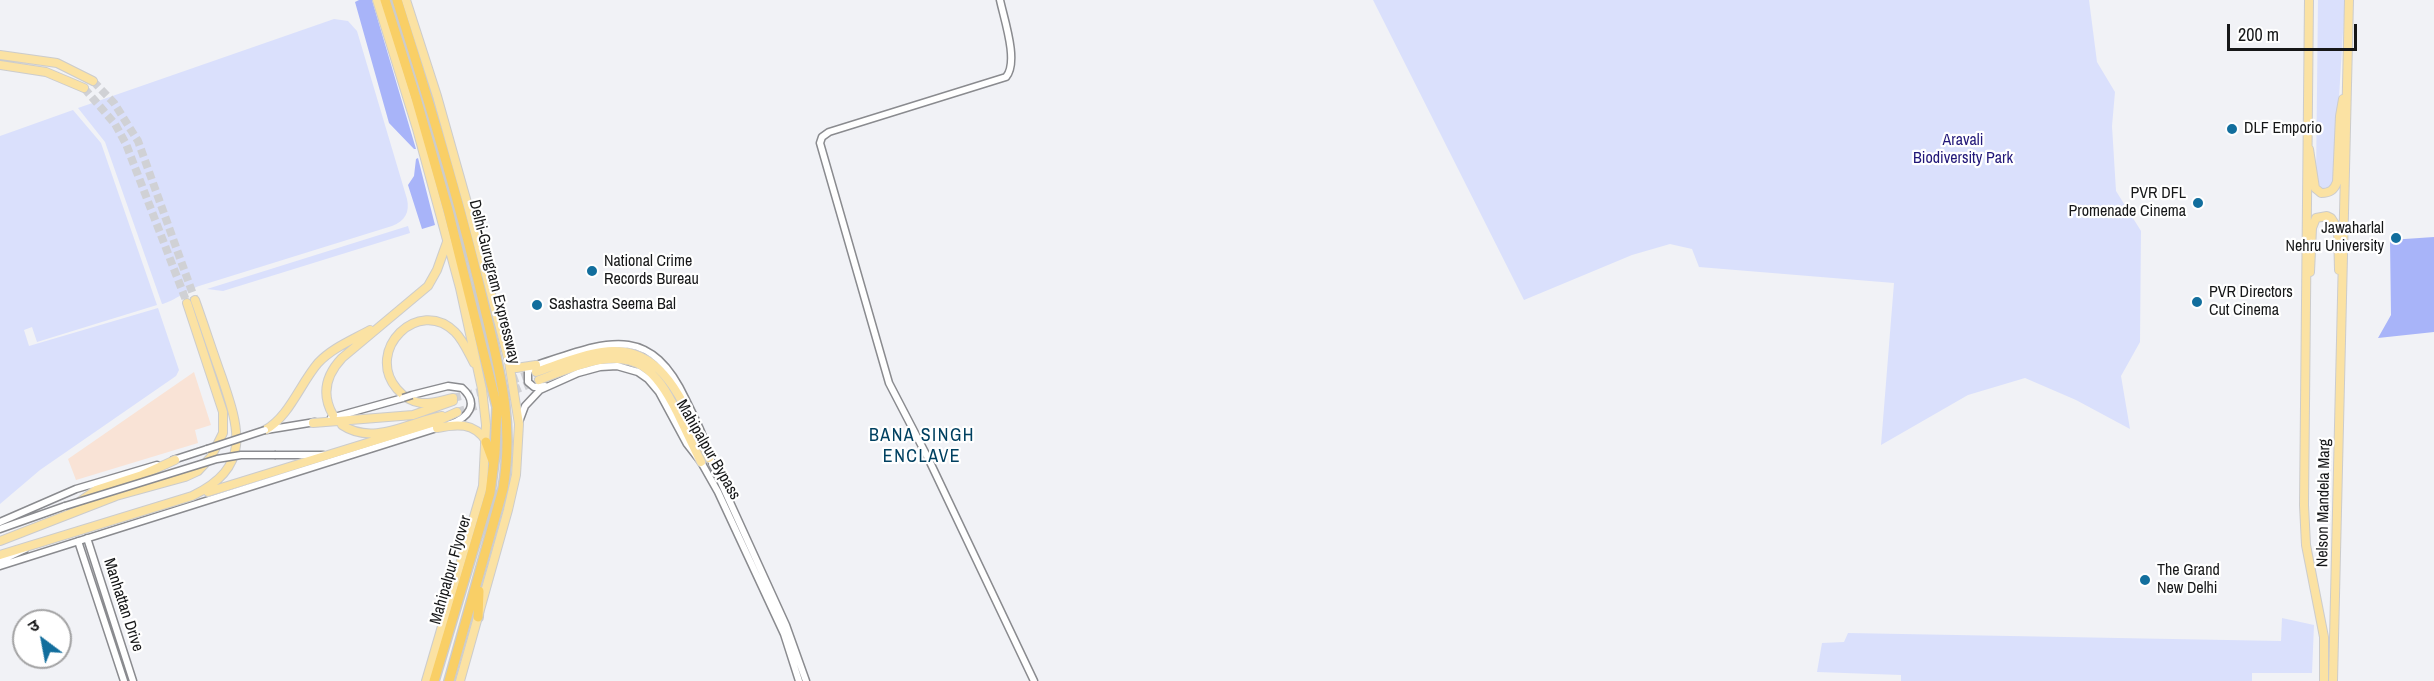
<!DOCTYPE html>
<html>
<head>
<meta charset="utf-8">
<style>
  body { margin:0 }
  #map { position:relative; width:2434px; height:681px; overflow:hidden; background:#f1f2f6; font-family:"Archivo Narrow","Noto Sans Devanagari",sans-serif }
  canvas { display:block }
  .north { position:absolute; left:12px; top:609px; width:60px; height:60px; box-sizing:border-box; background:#fff; border:2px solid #a2a2a3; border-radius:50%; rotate:328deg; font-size:16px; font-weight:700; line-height:24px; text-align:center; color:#161718 }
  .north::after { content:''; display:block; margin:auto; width:21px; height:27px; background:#126e9d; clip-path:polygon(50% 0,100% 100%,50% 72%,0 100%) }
  .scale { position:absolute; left:2227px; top:24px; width:130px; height:27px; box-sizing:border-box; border:3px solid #161718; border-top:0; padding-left:8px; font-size:18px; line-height:21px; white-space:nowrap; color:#161718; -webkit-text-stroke:4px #fff; paint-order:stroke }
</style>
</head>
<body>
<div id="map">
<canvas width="2434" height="681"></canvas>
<div class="north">उ</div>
<div class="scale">200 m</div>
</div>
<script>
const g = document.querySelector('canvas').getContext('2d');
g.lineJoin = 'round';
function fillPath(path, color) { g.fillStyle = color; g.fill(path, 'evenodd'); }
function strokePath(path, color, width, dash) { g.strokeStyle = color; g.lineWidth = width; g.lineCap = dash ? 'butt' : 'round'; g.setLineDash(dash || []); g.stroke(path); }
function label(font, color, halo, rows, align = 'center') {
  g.font = font + ' "Archivo Narrow",sans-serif'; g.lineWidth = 4.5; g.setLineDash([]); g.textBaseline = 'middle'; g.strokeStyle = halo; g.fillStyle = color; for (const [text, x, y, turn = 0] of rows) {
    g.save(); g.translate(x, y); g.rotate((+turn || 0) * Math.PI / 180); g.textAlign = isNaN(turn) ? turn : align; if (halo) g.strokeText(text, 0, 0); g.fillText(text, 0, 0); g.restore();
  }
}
fillPath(new Path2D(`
  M194 372 211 425 195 430 198 443 76 480 68 459Z`), '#f9e3d6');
fillPath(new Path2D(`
  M1373 0H2089L2097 62 2115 92 2112 126 2116 191 2141 231 2140 342 2121 376 2130 429 2076 400 2025 378 1968 395 1881 445 1894 283 1699 267 1692 249 1670 244 1632 255 1524 300Z
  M2318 0H2345L2334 178 2330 188 2322 190 2316 180Z
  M334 19 348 21 357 31 407 199C410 212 405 221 392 226L199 286C188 290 170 303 162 304L105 142 78 108Z
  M73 110 101 143 157 305 37 342 32 327 24 330 29 346 158 308 179 370 176 376 40 470 0 504V136Z
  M408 226 410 233 223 291 207 289Z
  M2282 618 2314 625 2312 673H2252V681H1901V675L1817 672 1822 643 1844 642 1848 633 2281 641Z`), '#dae0fc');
fillPath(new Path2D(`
  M359 0H372L416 149H414L389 123 355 2Z
  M418 158 435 225 422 229 408 185 414 176 416 159Z
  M2434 237V332L2378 338 2391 315 2390 240Z`), '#a8b4f9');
strokePath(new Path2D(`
  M93 81 114 103 138 141 195 300
  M84 88 115 124 126 144 187 303
  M453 398 479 392 535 372
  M457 412 482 404 539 380`), '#d0d1d5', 8, [8, 4]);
const minor = new Path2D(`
  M1000 0C1004 19 1019 62 1006 77L829 132 822 137 820 143 889 383 929 460 1034 681
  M545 386 534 387 528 382V371L536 365C604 343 649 320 686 400 693 415 702 430 706 446
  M412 395 448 386 462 388C480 404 468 418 450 424
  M331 418 403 398
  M519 422 525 406 540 390 578 373 600 367 617 366 638 372 648 379 659 392 687 444 701 462 718 492 784 634 799 681
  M266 430 315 422
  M276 455H323
  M709 456 786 625 806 681
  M173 460 207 449
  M0 522 76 489 157 465
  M0 529 65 506
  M87 538 133 681
  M78 541 124 681
  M0 561 25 549
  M0 566 440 427`);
const major = new Path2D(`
  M377 0 417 129 460 288 482 389 486 425 483 486 426 681
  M406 0 437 96 468 206 509 362 519 424 516 475 508 510 460 681
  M2309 0 2304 505 2306 545 2324 637V681
  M0 55 57 63 93 81
  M0 65 46 72 84 88
  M2309 149 2315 188 2321 193C2330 193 2334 190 2337 182L2340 116 2343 99
  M2310 272 2312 228 2316 218 2327 216 2331 218 2338 229 2339 270
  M510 363 516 368 536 365
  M536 372C557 365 580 355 602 352 667 342 686 412 709 458
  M539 380C555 374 571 367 587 363 637 349 656 370 677 412 685 429 693 445 701 462
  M453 398C443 400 431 404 421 403 412 402 403 396 397 389 364 350 419 296 455 332 463 340 468 352 474 363
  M333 415C321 394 326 375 342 358L428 286 437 270 447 242
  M313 423 413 415 453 401
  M342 425C373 446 409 422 442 416
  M437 428C456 424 474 422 486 441
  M265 430C289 417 300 384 318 363 332 348 352 340 370 330
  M208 492 435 422 457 412
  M79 502 96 490 142 475 175 460
  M0 541 116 496 185 477 198 471 211 457 223 433V412L187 303
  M0 555 192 496C253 467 239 428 221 375 212 350 204 325 195 300
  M2333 681 2349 0`);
const highway = new Path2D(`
  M385 0 416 98 448 210 497 407 495 453 490 493 434 681
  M397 0C428 99 458 196 482 297 498 365 515 418 503 489L449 681
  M486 442 493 461
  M478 617 479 591`);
strokePath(minor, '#8a8b8f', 9);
strokePath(major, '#ccc', 10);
strokePath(highway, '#ccc', 12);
strokePath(minor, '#fff', 6);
strokePath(major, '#fbe2a3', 8);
strokePath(highway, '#f9cf66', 9);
const minorBridge = new Path2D(`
  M403 398 412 395
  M207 449 265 430
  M65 506 217 459 241 455H276`);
strokePath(minorBridge, '#8a8b8f', 9, []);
strokePath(minorBridge, '#fff', 6);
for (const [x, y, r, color] of [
  [2232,129,6,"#126e9d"],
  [2198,203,6,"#126e9d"],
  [2396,238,6,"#126e9d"],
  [592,271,6,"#126e9d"],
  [2197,302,6,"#126e9d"],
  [537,305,6,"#126e9d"],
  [2145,580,6,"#126e9d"]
]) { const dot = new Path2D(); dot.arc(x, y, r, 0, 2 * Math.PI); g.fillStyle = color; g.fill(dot); strokePath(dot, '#fff', 2); }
label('16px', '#161718', '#fff', [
  ["DLF Emporio",2244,129],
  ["PVR DFL",2186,194,"right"],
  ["Promenade Cinema",2186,212,"right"],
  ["Jawaharlal",2384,229,"right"],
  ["Nehru University",2384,247,"right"],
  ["National Crime",604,262],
  ["Records Bureau",604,280],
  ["PVR Directors",2209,293],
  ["Cut Cinema",2209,311],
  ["Sashastra Seema Bal",549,305],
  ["The Grand",2157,571],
  ["New Delhi",2157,589]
], 'left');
label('16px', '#211778', '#fff', [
  ["Aravali",1963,141],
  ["Biodiversity Park",1963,159]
]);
label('16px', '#161718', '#fff', [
  ["Delhi-Gurugram Expressway",494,282,76],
  ["Mahipalpur Bypass",708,450,60],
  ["Nelson Mandela Marg",2324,503,-89],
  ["Mahipalpur Flyover",451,570,-74],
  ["Manhattan Drive",123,605,72]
]);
g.letterSpacing = '1.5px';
label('18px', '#004060', '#fff', [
  ["BANA SINGH",922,436],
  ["ENCLAVE",922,457]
]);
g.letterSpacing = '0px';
</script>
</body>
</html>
